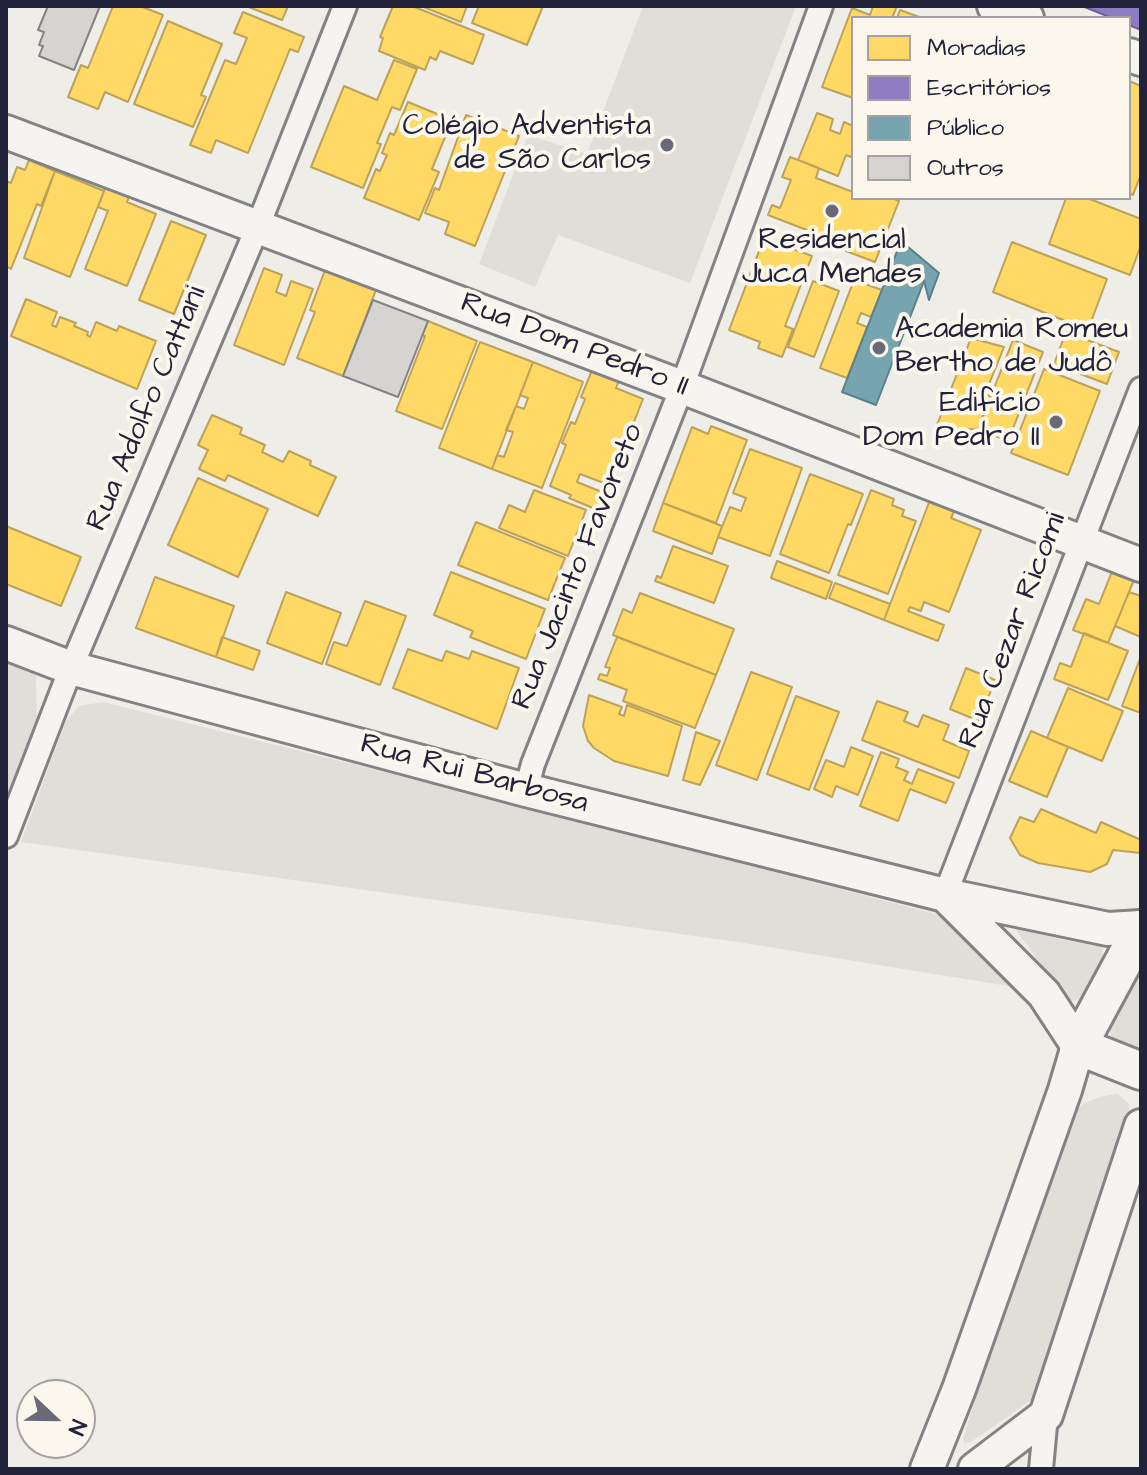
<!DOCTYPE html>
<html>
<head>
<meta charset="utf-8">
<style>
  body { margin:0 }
  #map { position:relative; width:1147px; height:1475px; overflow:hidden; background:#efede8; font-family:"Architects Daughter",sans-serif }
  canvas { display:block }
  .frame { position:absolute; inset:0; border:8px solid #22223b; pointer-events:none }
  .legend { position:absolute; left:851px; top:16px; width:280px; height:184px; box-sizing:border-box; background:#fbf7ec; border:2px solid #a4a2a5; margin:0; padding:10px 14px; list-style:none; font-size:24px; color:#22223b }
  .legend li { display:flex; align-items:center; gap:16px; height:40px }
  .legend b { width:40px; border:2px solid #a4a2a5 }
  .north { position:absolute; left:16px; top:1379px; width:80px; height:80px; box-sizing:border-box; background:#fbf7ec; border:2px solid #a4a2a5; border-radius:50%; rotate:112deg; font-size:22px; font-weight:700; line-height:32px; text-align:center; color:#22223b }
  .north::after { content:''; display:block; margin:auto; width:28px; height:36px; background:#6a6978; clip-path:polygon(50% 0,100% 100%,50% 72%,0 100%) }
</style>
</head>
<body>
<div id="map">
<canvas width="1147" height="1475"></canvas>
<div class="frame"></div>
<ul class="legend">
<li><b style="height:22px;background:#ffd966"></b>Moradias</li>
<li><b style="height:22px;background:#8e7cc3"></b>Escritórios</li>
<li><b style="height:22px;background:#76a5af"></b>Público</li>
<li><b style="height:22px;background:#d6d4d1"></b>Outros</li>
</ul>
<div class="north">N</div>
</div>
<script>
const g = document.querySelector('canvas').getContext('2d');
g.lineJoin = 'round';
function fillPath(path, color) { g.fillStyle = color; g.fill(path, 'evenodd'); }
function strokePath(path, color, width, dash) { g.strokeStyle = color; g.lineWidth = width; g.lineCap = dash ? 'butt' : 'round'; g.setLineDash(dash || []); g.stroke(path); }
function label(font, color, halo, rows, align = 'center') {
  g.font = font + ' "Architects Daughter",sans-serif'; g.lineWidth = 8; g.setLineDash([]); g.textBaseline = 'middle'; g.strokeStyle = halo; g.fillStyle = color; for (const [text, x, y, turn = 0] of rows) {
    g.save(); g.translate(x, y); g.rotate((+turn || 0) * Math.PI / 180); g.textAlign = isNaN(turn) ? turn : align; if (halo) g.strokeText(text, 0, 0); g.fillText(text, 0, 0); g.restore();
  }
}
fillPath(new Path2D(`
  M643 6H796L690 283 558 235 535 287 479 264 528 135 587 154Z`), '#e1ded9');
fillPath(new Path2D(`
  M6 656 18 661 36 676 37 725 6 809Z
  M103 702 509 803 947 917 1014 987 738 942 21 842 66 721 79 706Z
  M1013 926 1055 938 1102 947C1106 965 1088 984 1079 999L1068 1002Z
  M1141 965V1057L1113 1047 1110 1028Z
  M1118 1094 1129 1104V1111L1047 1378 1034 1398 971 1442 964 1443 963 1438 1065 1121C1080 1103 1095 1096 1118 1094Z`), '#e0ded9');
const homes = new Path2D(`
  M113 6H140L163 15 128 102 105 92 98 109 68 97 81 65 88 68Z
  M246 6H288L282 20Z
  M393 6H412L484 35 473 64 440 51 436 60 430 57 425 70 379 51 383 38 380 37Z
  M421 6H467L461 22Z
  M479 6H478H543L527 45 472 23Z
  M873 6H897L892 18H853V98L822 87 852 8 870 15Z
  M900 10 922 18H897Z
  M243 12 304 37 298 52 290 49 248 153 216 140 211 153 190 145 225 60 236 64 247 38 234 33Z
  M168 21 222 44 201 95 206 97 193 127 134 104Z
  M394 60 417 69 400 110 392 107 377 143 381 144 363 188 311 167 344 86 377 100Z
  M1129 81 1141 86V174L1133 195 1129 193Z
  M408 102 452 120 432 169 439 172 419 220 364 198 376 169 380 171 387 155 382 153 390 133 394 135Z
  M817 113 833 119 830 130 840 134 844 122 853 126V152L851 157 846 155 838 176 798 160Z
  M466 115 519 136 475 246 445 234 449 222 425 213 435 188 439 190Z
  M790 157 819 168 816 178 853 192V198H892L899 201 875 262 846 251 848 246 768 215 772 205 780 208 791 180 782 177Z
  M29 160 55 171 41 206 37 204 11 269 6 266V181L11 183 17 167 25 170Z
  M55 171 104 191 70 277 24 258Z
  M109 178 133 187 127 202 156 214 127 286 85 269 108 211 98 207Z
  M1066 198H1087L1141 219V245L1130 275 1049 244Z
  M171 221 206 235 174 314 139 300Z
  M764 238 812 256 785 326 793 329 782 357 758 348 760 342 729 330Z
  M1012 242 1107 279 1088 330 993 292Z
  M264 268 282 275 276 292 286 296 291 281 313 289 284 365 234 345Z
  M325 270 376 290 343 376 297 358 315 312 310 310Z
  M854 280 882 290 871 317 861 313 857 323 867 327 847 378 820 368Z
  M813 281 839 291 814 357 788 347Z
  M26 299 57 312 52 325 56 327 60 317 76 323 74 326 88 332 87 335 90 337 96 322 117 331 119 326 156 341 137 389 11 336Z
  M428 321 477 341 442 429 396 411 425 336 422 335Z
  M1066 332 1119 352 1107 384 1054 364Z
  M971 338 1004 347 985 394 990 396 978 429 935 430Z
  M1013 340 1043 352 1008 441 978 429Z
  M480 342 533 362 492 469 439 448Z
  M533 362 583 382 542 488 492 469 497 455 504 457 513 432 506 430 516 406 524 409 528 398 520 395Z
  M593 368 620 378 616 388 643 399 609 485 580 474 577 482 607 494 600 511 569 498 571 495 550 486 566 445 562 443 571 422 575 424 585 399 581 397Z
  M1044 369 1100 391 1068 475 1011 453Z
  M212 415 242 428 240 434 265 445 262 452 283 462 289 451 311 461 310 465 336 477 318 516 228 475 225 481 199 469 208 450 198 445Z
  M711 426 747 440 716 523 663 503 692 427 708 434Z
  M750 449 802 468 770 556 718 537 730 507 741 511 746 498 733 493Z
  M810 474 863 494 851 525 848 524 829 573 780 554Z
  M198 478 268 509 238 577 168 545Z
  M534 490 586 510 568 556 499 528 509 505 525 512Z
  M871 490 894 499 892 505 904 510 902 516 916 521 888 594 838 575Z
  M933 492 958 502 951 518 981 530 949 612 924 602 921 611 910 607 908 611 944 625 938 641 884 620Z
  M663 503 722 526 712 554 653 531Z
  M476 522 565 558 548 600 458 565Z
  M6 526 81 557 61 606 6 584Z
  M673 546 728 566 714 603 655 581 657 576 661 578Z
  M777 561 832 582 826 599 771 578Z
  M451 572 545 609 526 659 470 637 473 631 434 615Z
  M1116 572 1136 575 1108 643 1073 630 1086 599 1099 604 1111 574Z
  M155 577 234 606 216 657 136 628Z
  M835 583 890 604 884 620 829 598Z
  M286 592 341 613 322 664 267 643Z
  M1129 592 1141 596V637L1115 626Z
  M640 593 734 629 716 675 613 635 623 609 632 613Z
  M365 601 406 616 380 685 326 664 334 642 347 646Z
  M1084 633 1128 651 1108 700 1054 679 1060 663 1071 667Z
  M222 637 260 651 253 670 216 657Z
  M617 637 716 675 695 728 623 701 627 690 598 679 600 674 607 676 610 668 605 667Z
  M408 649 442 661 446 651 469 659 472 651 519 668 497 729 393 688Z
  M1141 656V713L1122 706Z
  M966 668 995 680 979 721 950 709Z
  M751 672 792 687 757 780 716 765Z
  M1068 688 1123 711 1102 761 1047 738Z
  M589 695 622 707 619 714 624 716 627 705 682 726 668 776 614 761 594 748 588 741 583 726Z
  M796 696 839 712 809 790 767 774Z
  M877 701 908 712 904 721 918 727 923 715 949 725 943 740 969 751 959 778 862 740Z
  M1031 731 1068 747 1047 797 1009 781Z
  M696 732 720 741 700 785 683 780Z
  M851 747 873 756 858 795 836 786 832 797 814 789 826 760 844 767Z
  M881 752 899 759 896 767 908 772 904 780 912 784 918 769 954 783 946 803 910 789 898 821 860 806Z
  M1041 809 1096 833 1101 822 1141 840V853L1113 850 1107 864 1090 872 1038 863 1020 855 1010 838 1020 817 1034 822Z`);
fillPath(homes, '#ffd966');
strokePath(homes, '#bda259', 2);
const offices = new Path2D(`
  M1082 6H1141V30L1129 25V18H1112Z`);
fillPath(offices, '#8e7cc3');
strokePath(offices, '#6e619a', 2);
const public = new Path2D(`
  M901 241 939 273 929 300 924 281 876 405 842 392Z`);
fillPath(public, '#76a5af');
strokePath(public, '#5d7e8c', 2);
const building = new Path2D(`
  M48 6H100L74 70 39 56 43 46 39 45 44 32 38 30Z
  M373 300 428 321 398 397 343 376Z`);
fillPath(building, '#d6d4d1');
strokePath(building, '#838284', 2);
const street = new Path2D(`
  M526 790 533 764 682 387 821 6
  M6 836 71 668 258 226 345 6
  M945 895 1141 389
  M1041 1469 1046 1415`);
const secondary = new Path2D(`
  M994 6 1027 18
  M1129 55 1141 59
  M6 132 682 387 1141 565
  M6 643 71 668 526 790 945 895 1108 929 1141 927
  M927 1469 959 1389 1065 1090 1078 1046 1044 994 945 895
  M975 1469 1046 1415 1141 1126`);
const primary = new Path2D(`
  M1141 929 1078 1046 1141 1071`);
strokePath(street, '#838284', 28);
strokePath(secondary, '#838284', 38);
strokePath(primary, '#838284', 42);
strokePath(street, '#f5f4f0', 22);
strokePath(secondary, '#f5f4f0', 32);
strokePath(primary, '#f5f4f0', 36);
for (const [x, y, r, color] of [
  [667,145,8,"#6a6978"],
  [832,211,8,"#6a6978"],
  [879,348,8,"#6a6978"],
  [1056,422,8,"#6a6978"]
]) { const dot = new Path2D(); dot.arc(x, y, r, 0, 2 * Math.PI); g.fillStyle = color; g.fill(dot); strokePath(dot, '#fbf7ec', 3); }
label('30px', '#22223b', '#fbf7ec', [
  ["Colégio Adventista",651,128],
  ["de São Carlos",651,162],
  ["Residencial",832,242,"center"],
  ["Juca Mendes",832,276,"center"],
  ["Academia Romeu",895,331,"left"],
  ["Bertho de Judô",895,365,"left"],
  ["Edifício",1040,405],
  ["Dom Pedro II",1040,439]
], 'right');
label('30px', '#22223b', '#fbf7ec', [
  ["Rua Dom Pedro II",574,346,21],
  ["Rua Adolfo Cattani",148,409,-67],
  ["Rua Jacinto Favoreto",579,567,-68],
  ["Rua Cezar Ricomi",1014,631,-69],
  ["Rua Rui Barbosa",474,775,15]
]);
</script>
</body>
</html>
